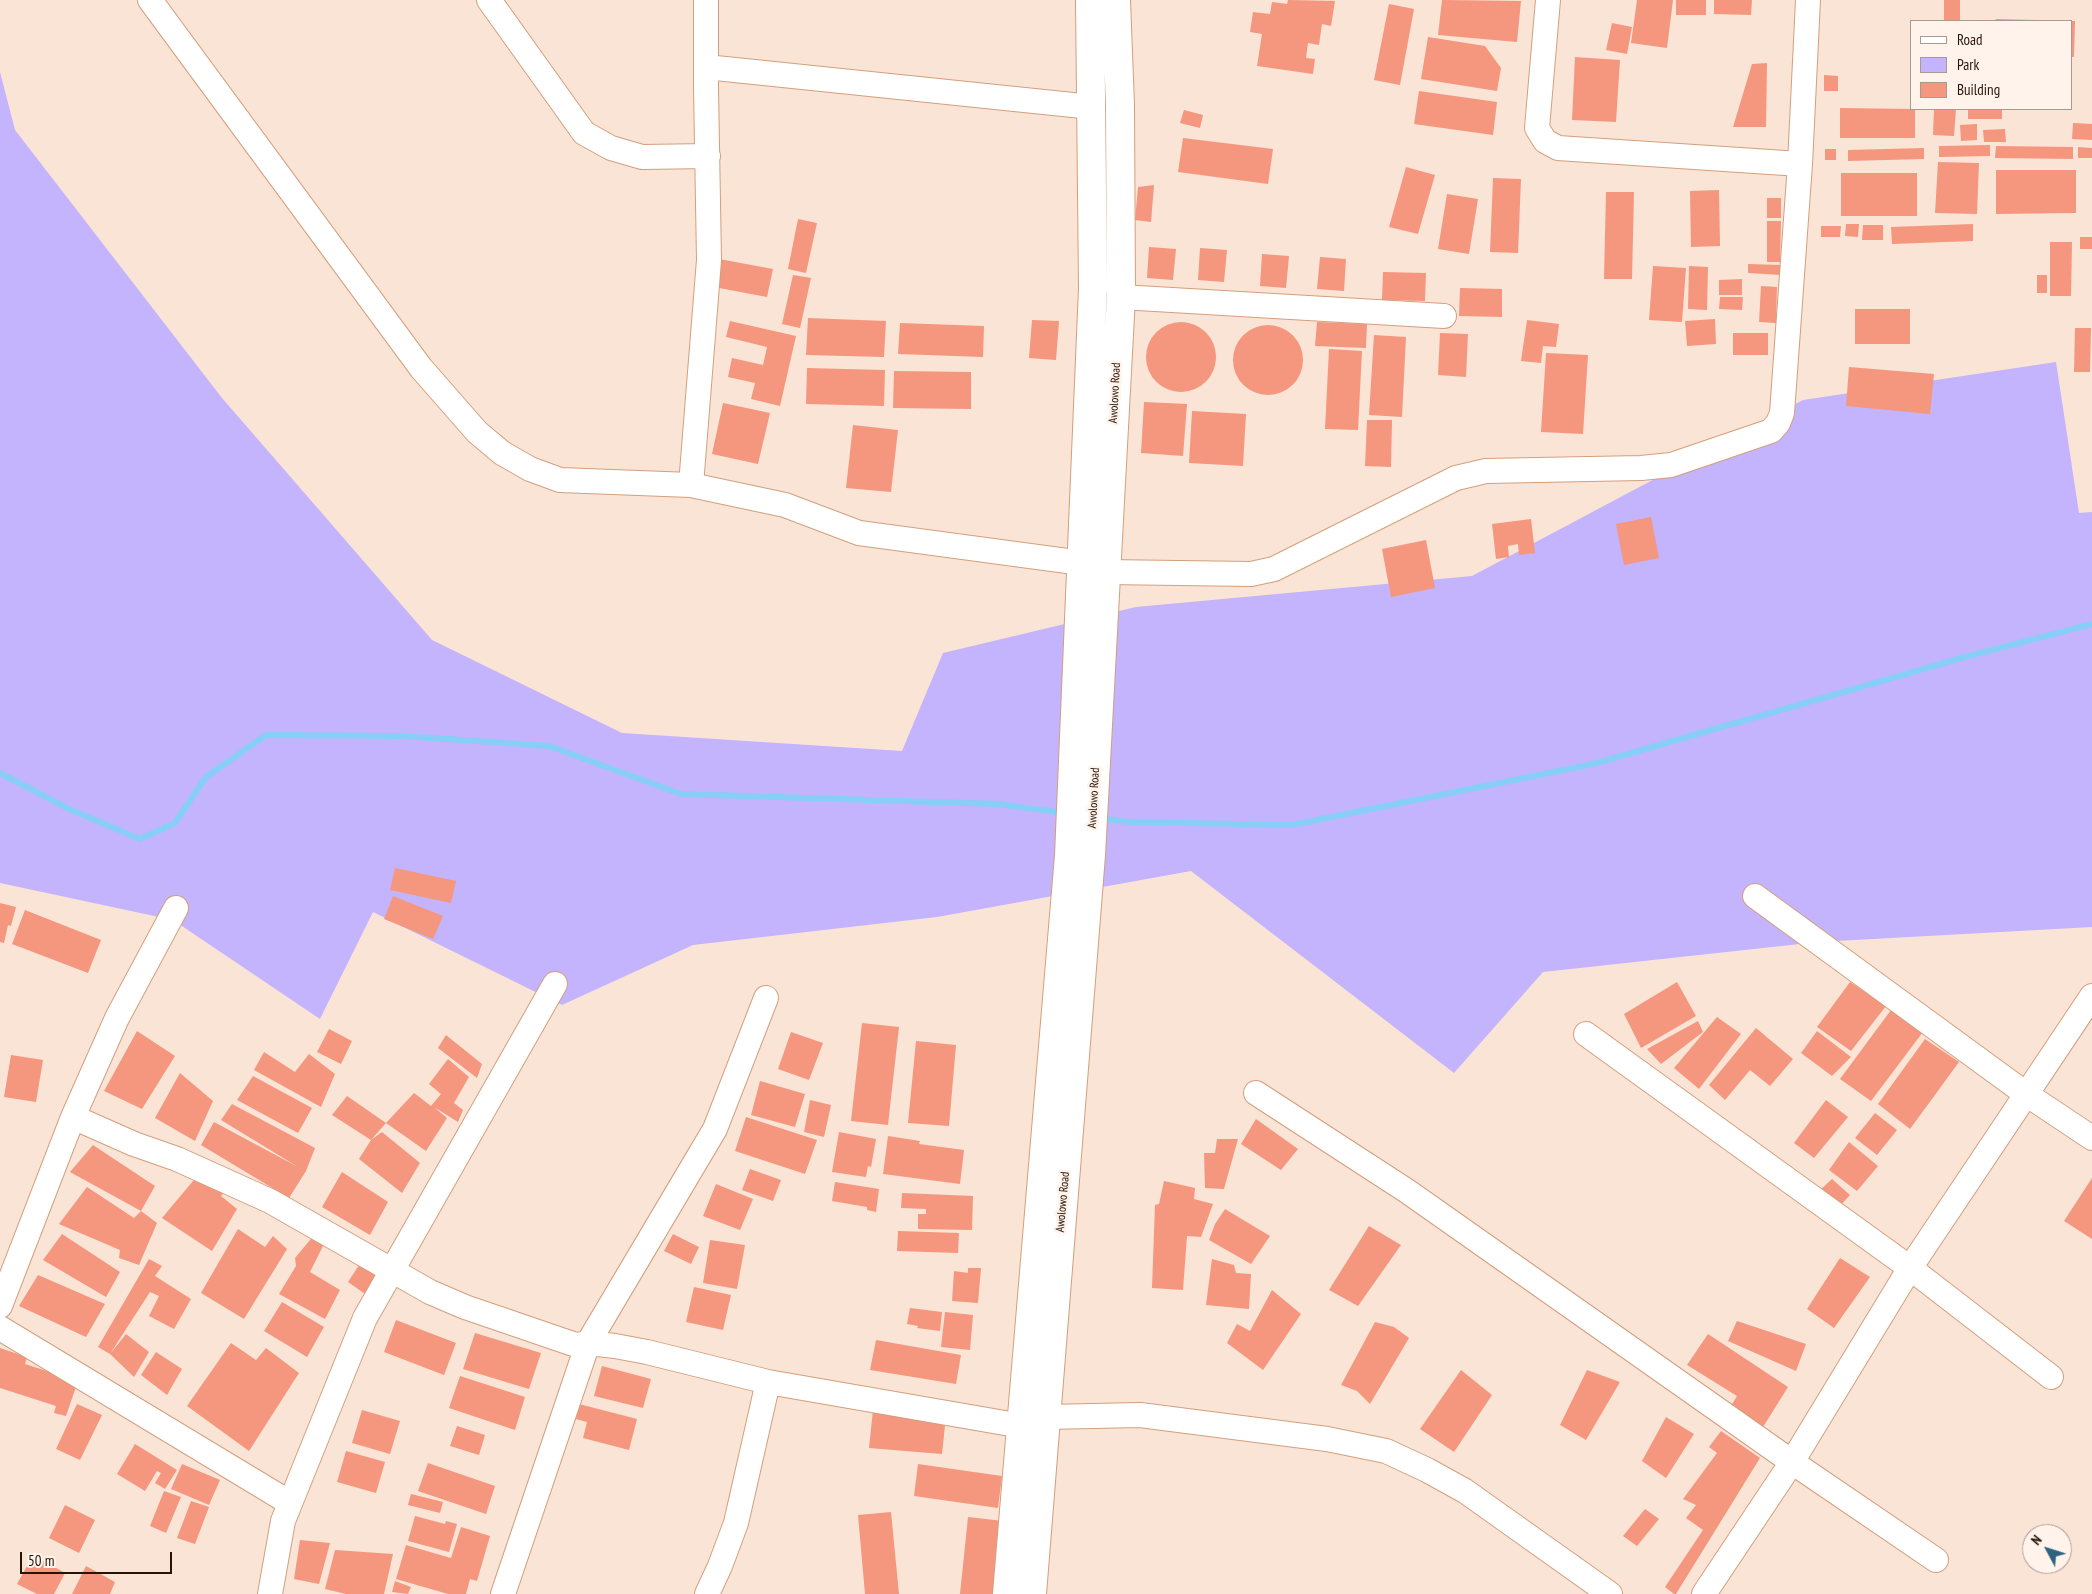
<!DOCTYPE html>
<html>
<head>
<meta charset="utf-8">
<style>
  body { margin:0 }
  #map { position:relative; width:2092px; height:1594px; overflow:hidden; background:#fae4d6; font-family:"PT Sans Narrow",sans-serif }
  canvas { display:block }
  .legend { position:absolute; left:1910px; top:20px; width:162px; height:90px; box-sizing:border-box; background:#fff3ec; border:1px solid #a99a90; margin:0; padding:6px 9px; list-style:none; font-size:15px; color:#271407 }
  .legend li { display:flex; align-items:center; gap:10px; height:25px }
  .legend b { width:25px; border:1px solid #a99a90 }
  .north { position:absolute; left:2022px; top:1524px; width:50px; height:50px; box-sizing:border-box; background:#fff3ec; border:1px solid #a99a90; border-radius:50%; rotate:310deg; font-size:14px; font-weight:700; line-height:20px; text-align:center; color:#271407 }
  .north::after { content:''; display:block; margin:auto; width:18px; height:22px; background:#2f6480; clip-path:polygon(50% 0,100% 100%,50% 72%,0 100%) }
  .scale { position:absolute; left:20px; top:1552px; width:152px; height:22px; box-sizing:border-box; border:2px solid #271407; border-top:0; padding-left:6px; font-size:15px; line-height:18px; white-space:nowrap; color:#271407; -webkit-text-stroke:4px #fff3ec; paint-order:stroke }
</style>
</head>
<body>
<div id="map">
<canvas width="2092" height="1594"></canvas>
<ul class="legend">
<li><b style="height:6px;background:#fff"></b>Road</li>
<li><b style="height:14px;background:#c4b3fd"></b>Park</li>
<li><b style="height:14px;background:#f5967f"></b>Building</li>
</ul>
<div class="north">N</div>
<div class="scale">50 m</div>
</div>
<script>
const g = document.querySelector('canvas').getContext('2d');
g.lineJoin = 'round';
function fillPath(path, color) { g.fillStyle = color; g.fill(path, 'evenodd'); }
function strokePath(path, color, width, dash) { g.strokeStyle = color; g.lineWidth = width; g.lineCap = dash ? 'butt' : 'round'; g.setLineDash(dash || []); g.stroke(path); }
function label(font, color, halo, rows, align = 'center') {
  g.font = font + ' "PT Sans Narrow",sans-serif'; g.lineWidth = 5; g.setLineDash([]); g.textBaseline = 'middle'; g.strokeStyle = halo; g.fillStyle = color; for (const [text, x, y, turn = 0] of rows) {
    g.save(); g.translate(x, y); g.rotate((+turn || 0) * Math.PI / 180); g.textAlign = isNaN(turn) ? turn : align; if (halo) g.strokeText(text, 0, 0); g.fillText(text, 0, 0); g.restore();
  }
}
fillPath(new Path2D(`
  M0 72 15 130 222 398 432 640 622 733 902 751 943 653 1136 607 1472 576 1803 400 2056 362 2079 513 2092 512V927L1818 942 1543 972 1454 1073 1191 871 937 917 693 945 562 1005 373 912 320 1019 173 920 0 883Z`), '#c4b3fd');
strokePath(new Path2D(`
  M0 773 69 809 140 839 175 823 206 777 266 735 404 736 549 746 681 794 998 804 1064 813
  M1099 818 1129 822 1292 825 1593 764 1965 657 2092 624`), '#88cff7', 6);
fillPath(new Path2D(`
  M1288 0 1335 1 1331 26 1322 24 1319 45 1308 43 1306 58 1315 59 1313 74 1257 66 1262 34 1250 32 1253 12 1270 14 1272 2 1287 4Z
  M1442 0 1521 1 1517 42 1438 35Z
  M1637 0H1673L1667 48 1631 43Z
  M1676 0H1706V15H1676Z
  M1714 0H1752L1751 15 1714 14Z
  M1944 0H1960V21H1944Z
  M1389 4 1414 9 1400 85 1374 80Z
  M1996 19 2036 20V21H1995Z
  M2071 21H2075L2074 57H2071Z
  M1612 23 1632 27 1627 54 1606 50Z
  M1428 37 1485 46 1501 68 1497 91 1421 79Z
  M1575 57 1620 60 1616 122 1572 120Z
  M1767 63 1766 127H1733L1752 64Z
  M1824 75 1838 76V91H1824Z
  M1419 91 1497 102 1493 135 1414 124Z
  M1840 108 1915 109V138H1840Z
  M1934 109H1956L1954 136 1933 135Z
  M1968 109H2002V119H1968Z
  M1184 110 1203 115 1200 128 1180 123Z
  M2073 123 2092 124V140L2072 139Z
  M1977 124V140L1961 141 1960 125Z
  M2005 129 2006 142H1984L1983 130Z
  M1183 138 1273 149 1268 184 1178 172Z
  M1990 145V156L1939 157V146Z
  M1996 146 2073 147V159L1995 158Z
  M2078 147 2092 148V158H2078Z
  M1924 148V159L1848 161V150Z
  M1825 149H1836V160H1825Z
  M1938 162 1979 163 1977 214 1935 213Z
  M1406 167 1435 175 1418 234 1389 227Z
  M1996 170H2076V213L1996 214Z
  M1841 173H1917V216H1841Z
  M1493 178 1521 179 1518 253 1490 252Z
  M1154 185 1151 222 1135 220 1138 187Z
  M1719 190 1720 246 1691 247 1690 191Z
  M1606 192H1634L1632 279H1604Z
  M1447 194 1478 199 1469 254 1438 249Z
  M1767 198H1781V218H1767Z
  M798 219 817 223 806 273 788 269Z
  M1767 221H1781L1780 262H1767Z
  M1846 224H1859L1858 237 1845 236Z
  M1973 224V241L1892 244 1891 227Z
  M1863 225H1883V240H1862Z
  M1821 226H1841L1840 237H1821Z
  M2080 237H2092V249H2080Z
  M2050 242H2072L2071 296H2050Z
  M1149 247 1176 249 1173 280 1147 278Z
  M1200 248 1227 250 1224 282 1198 280Z
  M1262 254 1289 256 1286 288 1260 286Z
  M1320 257 1346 259 1344 291 1317 289Z
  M719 259 773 269 767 297 714 287Z
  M1748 264 1781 265V275L1748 273Z
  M1653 266 1686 268 1682 322 1649 320Z
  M1689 266 1708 267 1707 310 1688 309Z
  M1383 272 1426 273 1425 301 1382 300Z
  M793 275 811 278 800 328 782 324Z
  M2037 275H2047V293H2037Z
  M1742 279V295H1719V280Z
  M1761 286 1777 287 1776 323 1759 322Z
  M1460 288 1502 289V317L1459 316Z
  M1720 297H1743L1742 310 1719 309Z
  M1855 309H1910V344H1855Z
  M808 318 886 321 884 357 806 355Z
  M1715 319 1716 344 1687 346 1685 321Z
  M1032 320 1059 321 1056 360 1029 358Z
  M1527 320 1559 324 1556 347 1543 346 1541 363 1521 361Z
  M730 321 796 336 780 406 751 399 755 383 728 377 732 358 763 365 767 347 726 337Z
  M1146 357a35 35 0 1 1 70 0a35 35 0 1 1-70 0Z
  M1317 322 1367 324 1366 348 1315 346Z
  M900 323 984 326 983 357 898 354Z
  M1233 360a35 35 0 1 1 70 0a35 35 0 1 1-70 0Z
  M2075 328H2091L2090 372H2074Z
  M1440 333 1468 334 1466 377 1438 375Z
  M1733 333H1768V355H1733Z
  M1374 335 1406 337 1402 417 1369 415Z
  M1329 349 1362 351 1358 430 1325 429Z
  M1546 353 1588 355 1583 434 1541 432Z
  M1849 367 1934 374 1930 414 1846 406Z
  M807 368 885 370 884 406 806 404Z
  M894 371 971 372V409L893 408Z
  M1144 402 1187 404 1183 456 1141 453Z
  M723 403 770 413 758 464 712 454Z
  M1192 411 1246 414 1243 466 1189 463Z
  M1367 420H1392L1391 467 1365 466Z
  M853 425 898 430 891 492 846 488Z
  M1651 517 1659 558 1624 565 1616 524Z
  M1531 519 1535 553 1519 555 1518 544 1508 546 1509 557 1496 559 1492 524Z
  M1426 540 1435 588 1391 597 1382 549Z
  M395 868 456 881 451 903 390 890Z
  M393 896 443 916 433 939 384 919Z
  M0 903 16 907 11 926 8 925 4 943 0 942Z
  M25 910 101 940 88 973 12 944Z
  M1677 982 1696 1016 1641 1048 1624 1014Z
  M1850 982 1886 1006 1851 1051 1817 1027Z
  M1891 1010 1923 1032 1871 1101 1840 1079Z
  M1717 1017 1741 1034 1699 1089 1674 1068Z
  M1698 1021 1703 1032 1661 1064 1647 1049Z
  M862 1023 899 1027 888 1125 851 1121Z
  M1756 1028 1793 1059 1770 1086 1750 1070 1725 1100 1709 1085Z
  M329 1029 352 1041 341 1064 317 1052Z
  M137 1031 175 1056 142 1109 104 1091Z
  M1817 1031 1851 1057 1832 1076 1801 1053Z
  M791 1032 823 1043 809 1080 778 1069Z
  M446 1035 482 1064 477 1078 438 1048Z
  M1925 1039 1959 1062 1910 1129 1878 1104Z
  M916 1041 956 1045 949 1126 908 1123Z
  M264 1052 295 1072 309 1054 335 1074 321 1107 254 1070Z
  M11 1055 43 1060 36 1102 4 1097Z
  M448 1059 469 1077 454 1103 463 1110 458 1122 434 1107 447 1118 426 1151 386 1123 414 1093 431 1106 441 1094 429 1084Z
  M180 1073 213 1101 195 1141 155 1118Z
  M253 1076 312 1108 298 1133 237 1100Z
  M760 1081 805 1094 795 1127 751 1115Z
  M347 1096 386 1123 371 1140 382 1132 420 1163 402 1193 359 1159 371 1140 332 1115Z
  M810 1100 831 1105 824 1137 804 1132Z
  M1826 1100 1848 1117 1814 1158 1794 1143Z
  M232 1104 315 1148 306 1171 289 1198 201 1145 214 1122 298 1167 221 1120Z
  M1875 1113 1897 1130 1877 1155 1855 1138Z
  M746 1117 817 1140 805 1174 735 1151Z
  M1256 1119 1298 1149 1281 1170 1241 1144Z
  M839 1132 876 1139 871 1167 868 1166 866 1177 832 1172Z
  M888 1136 920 1141 919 1144 964 1150 960 1184 883 1174Z
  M1217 1139H1238L1224 1189 1205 1188 1204 1153H1215Z
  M1849 1142 1878 1166 1857 1191 1829 1170Z
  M93 1145 155 1186 141 1211 70 1172Z
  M750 1169 781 1180 773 1201 742 1190Z
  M342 1172 388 1202 370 1235 322 1207Z
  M198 1175 227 1189 221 1196 237 1209 212 1251 162 1218Z
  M2092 1178V1239L2064 1221Z
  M1832 1179 1850 1195 1840 1206 1820 1190Z
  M1164 1181 1195 1188 1194 1199 1213 1204 1201 1237 1187 1236 1183 1290 1152 1288 1155 1205 1159 1204Z
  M835 1182 879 1189 876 1212 867 1210V1207L832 1201Z
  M716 1184 753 1199 740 1230 703 1216Z
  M87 1187 134 1218 141 1211 157 1223 139 1265 119 1258 120 1250 59 1224Z
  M902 1193 973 1196 972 1230 918 1229V1214H926V1209L901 1208Z
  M1225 1209 1270 1236 1251 1264 1209 1240 1215 1224Z
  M1369 1226 1401 1245 1358 1306 1329 1290Z
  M238 1229 265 1247 273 1236 287 1249 244 1319 201 1293Z
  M898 1231 959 1233 958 1253 897 1251Z
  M62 1234 120 1272 106 1297 43 1260Z
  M315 1234 325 1242 310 1272 340 1290 325 1319 279 1294 296 1266 295 1258Z
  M673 1234 699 1247 691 1264 664 1251Z
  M710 1240 745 1245 737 1289 703 1283Z
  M1840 1258 1870 1277 1834 1328 1807 1309Z
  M149 1259 162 1266 155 1276 191 1299 174 1329 149 1316 159 1296 150 1292 110 1354 126 1334 149 1352 134 1377 110 1354 98 1347Z
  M1212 1259 1234 1265 1236 1273 1251 1274 1249 1309 1206 1305Z
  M361 1262 379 1277 368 1296 348 1282Z
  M968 1268H981L978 1303 952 1301 954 1271 968 1273Z
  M38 1275 105 1304 86 1337 19 1306Z
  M694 1287 731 1295 723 1330 686 1322Z
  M1272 1290 1301 1314 1263 1370 1227 1343 1237 1324 1250 1331Z
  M282 1302 324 1327 307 1357 264 1331Z
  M910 1308 942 1312 940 1331 917 1328 918 1326 907 1324Z
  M945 1312 973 1315 970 1350 941 1347Z
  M396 1320 456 1343 444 1375 384 1352Z
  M1737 1321 1806 1344 1796 1371 1728 1341Z
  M1375 1322 1394 1327 1409 1338 1370 1404 1357 1391 1341 1385Z
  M475 1333 541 1353 529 1389 463 1369Z
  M1708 1334 1788 1387 1763 1427 1731 1406 1737 1396 1687 1365Z
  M876 1340 961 1355 956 1384 870 1370Z
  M231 1343 256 1360 266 1348 299 1373 249 1451 187 1406Z
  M0 1348 27 1357 25 1364 78 1381 66 1416 54 1413 56 1406 0 1388Z
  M156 1352 182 1369 167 1395 141 1375Z
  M602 1366 651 1379 643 1408 594 1396Z
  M1461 1370 1492 1395 1454 1452 1420 1429Z
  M1587 1370 1620 1382 1586 1440 1560 1425Z
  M460 1376 525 1397 515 1430 449 1408Z
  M77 1404 102 1415 80 1460 56 1449Z
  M579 1404 637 1419 629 1450 583 1438 587 1422 576 1419Z
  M362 1410 400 1421 390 1454 352 1443Z
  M873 1410 946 1416 942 1454 869 1448Z
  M1666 1417 1694 1434 1666 1478 1642 1461Z
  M457 1426 485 1435 479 1455 450 1446Z
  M1721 1431 1760 1458 1676 1594H1674L1665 1587 1703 1530 1686 1518 1696 1505 1683 1499 1717 1453 1709 1447Z
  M135 1444 177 1470 165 1489 155 1483 161 1473 157 1471 145 1491 117 1474Z
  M346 1451 385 1462 376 1493 337 1482Z
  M428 1463 495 1486 486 1514 418 1491Z
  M182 1464 220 1480 209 1505 171 1489Z
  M918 1464 1002 1476 998 1508 914 1496Z
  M164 1491 181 1497 166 1533 150 1526Z
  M411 1494 443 1502 440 1513 408 1505Z
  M191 1501 209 1507 195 1544 177 1538Z
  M65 1505 95 1520 79 1553 49 1538Z
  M1645 1509 1659 1519 1637 1546 1623 1536Z
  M891 1512 899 1594H865L858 1515Z
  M415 1516 445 1524 446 1521 457 1524 449 1552 408 1541Z
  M968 1517 1003 1521 995 1594H960Z
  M461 1527 490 1536 477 1581 470 1579 466 1594H448L396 1579 406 1545 451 1558Z
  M300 1540 330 1543 319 1584 294 1579Z
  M335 1550 393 1554 384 1594H346L325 1589Z
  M33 1555 65 1573 54 1594H37L17 1584Z
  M86 1566 115 1582 110 1594H72Z
  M395 1581 411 1587 408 1594 392 1592Z`), '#f5967f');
const minor = new Path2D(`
  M150 0 421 368 477 432 502 453 530 469 560 480 691 485 785 505 859 533 1082 563
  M489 0 584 133 611 148 642 157 708 156
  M1548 0 1537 128 1545 141 1558 148 1800 164
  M706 67 1092 107
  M1121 297 1444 316
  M691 485 709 260 706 88V0
  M1106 572 1251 574 1274 569 1456 478 1486 471 1641 468 1671 465 1771 431 1778 423 1782 413 1800 164 1808 0
  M1755 896 2026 1094 2092 1138
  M1586 1034 1910 1268 2051 1377
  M1256 1093 1407 1191 1792 1462 1936 1560
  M73 1117 134 1144 177 1159 270 1201 430 1292 465 1307 576 1345 588 1343 615 1346 647 1352 768 1382 1022 1426 1046 1417 1140 1415 1327 1439 1386 1451 1427 1470 1465 1491 1610 1594
  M0 1306 73 1117 117 1018 176 908
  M0 1328 290 1503
  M270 1594 283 1521 365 1318 555 984
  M503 1594 588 1343 715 1129 766 998
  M707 1594 720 1566 736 1523 768 1382
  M1704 1594 1792 1462 1910 1268 2092 996`);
const secondary = new Path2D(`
  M1007 1594 1069 856 1093 288 1090 0
  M1032 1594 1091 855 1121 297 1120 105 1116 0`);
strokePath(minor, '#d39f7d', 26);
strokePath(secondary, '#d39f7d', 30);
strokePath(minor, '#fff', 24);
strokePath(secondary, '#fff', 28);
label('12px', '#271407', '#fff3ec', [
  ["Awolowo Road",1115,393,-87],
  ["Awolowo Road",1094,798,-87],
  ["Awolowo Road",1063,1202,-85]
]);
</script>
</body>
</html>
